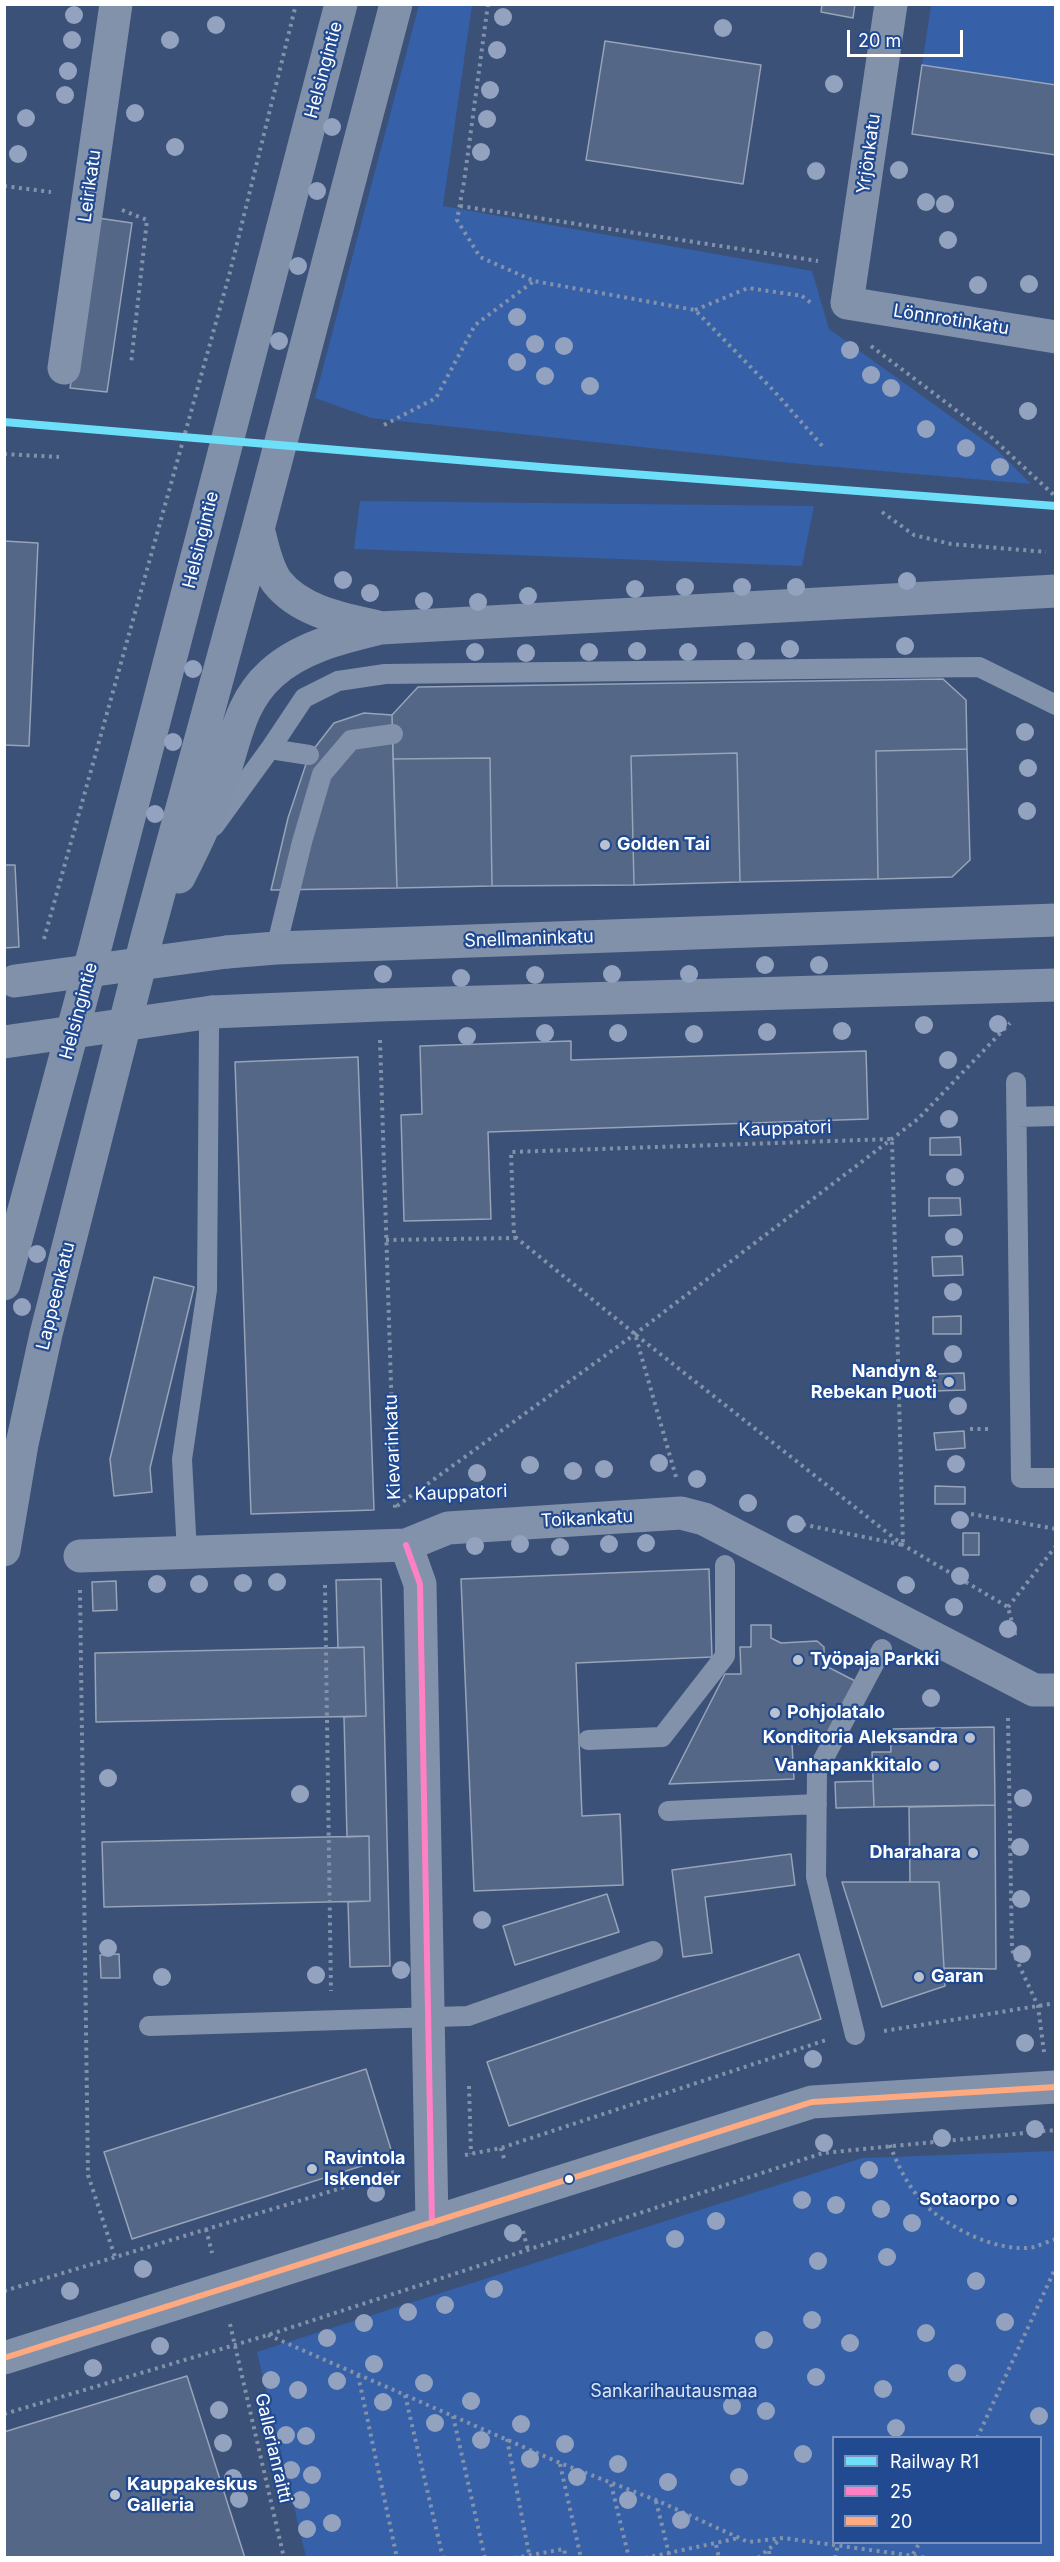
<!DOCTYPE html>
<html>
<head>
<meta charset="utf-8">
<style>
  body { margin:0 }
  #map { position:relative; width:1060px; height:2562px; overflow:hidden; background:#3b5178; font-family:Inter,sans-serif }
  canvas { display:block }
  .frame { position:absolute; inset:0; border:6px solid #fff; pointer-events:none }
  .legend { position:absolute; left:832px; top:2436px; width:210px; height:108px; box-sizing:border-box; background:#224a91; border:2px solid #7a92bd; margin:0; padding:8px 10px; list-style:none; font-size:18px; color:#fff }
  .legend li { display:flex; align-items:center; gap:12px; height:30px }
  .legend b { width:30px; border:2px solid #7a92bd }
  .scale { position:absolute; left:847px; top:30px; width:116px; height:27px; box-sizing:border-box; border:3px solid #fff; border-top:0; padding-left:8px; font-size:18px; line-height:21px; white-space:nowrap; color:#fff; -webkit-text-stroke:4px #224a91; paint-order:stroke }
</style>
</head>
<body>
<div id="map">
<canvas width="1060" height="2562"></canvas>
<div class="frame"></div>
<ul class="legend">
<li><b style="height:8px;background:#6ddff8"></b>Railway R1</li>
<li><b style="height:8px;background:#ff80c5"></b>25</li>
<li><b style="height:8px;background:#ffa980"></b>20</li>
</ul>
<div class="scale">20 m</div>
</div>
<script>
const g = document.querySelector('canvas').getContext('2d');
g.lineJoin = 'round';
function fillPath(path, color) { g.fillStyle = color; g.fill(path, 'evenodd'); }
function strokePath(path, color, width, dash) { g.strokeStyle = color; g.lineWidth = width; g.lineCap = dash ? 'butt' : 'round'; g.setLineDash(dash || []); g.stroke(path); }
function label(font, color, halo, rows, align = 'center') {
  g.font = font + ' Inter,sans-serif'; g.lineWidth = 4.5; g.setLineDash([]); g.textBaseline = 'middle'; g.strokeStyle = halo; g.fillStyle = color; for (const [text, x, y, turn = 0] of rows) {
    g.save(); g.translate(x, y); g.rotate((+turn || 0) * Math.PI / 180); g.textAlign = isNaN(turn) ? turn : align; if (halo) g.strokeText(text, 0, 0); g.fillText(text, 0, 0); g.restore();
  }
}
fillPath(new Path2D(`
  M419 5H472L443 206 812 271 829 329 996 449 1031 484 790 463 371 418 315 398Z
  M931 5H1055V85L922 65Z
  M360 501 814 506 802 566 354 549Z
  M1055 2151V2557H306L257 2352 862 2158ZM834 2438H1040V2542H834Z`), '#3660a8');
const building = new Path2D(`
  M822 4H855L853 18 821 12Z
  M605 41 761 65 743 184 586 160Z
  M922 65 1056 85V155L912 134Z
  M98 218 132 223 107 392 70 388Z
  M4 541 38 543 29 746 4 745Z
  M943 679 966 700 967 749 876 751 878 879 740 882 737 753 631 756 634 885 492 886 490 758 393 759 392 715 418 687Z
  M364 713 392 715 397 888 271 890 288 818 309 755 334 723Z
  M967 749 970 860 952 877 878 879 876 751Z
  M737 753 740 882 634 885 631 756Z
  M490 758 492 886 397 888 393 759Z
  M4 865H15L19 947 4 948Z
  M571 1041V1060L866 1051 868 1119 488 1132 491 1219 404 1221 401 1115 422 1114 420 1046Z
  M358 1057 374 1510 251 1514 235 1062Z
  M960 1137 961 1155H930V1138Z
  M929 1198H960L961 1215 929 1216Z
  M962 1256 963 1275 933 1276 932 1257Z
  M154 1277 194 1287 150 1468 152 1492 114 1496 110 1459Z
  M961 1316V1334H933V1317Z
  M964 1373 965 1390 933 1391V1374Z
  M964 1431 965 1448 936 1450 934 1433Z
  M935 1486 965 1487V1504H935Z
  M963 1533H979V1555H963Z
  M709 1569 712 1657 576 1663 582 1816 620 1814 623 1885 474 1891 461 1579Z
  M381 1579 390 1966 350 1967 348 1902 370 1901 369 1836 347 1837 344 1717 366 1716 364 1647 338 1648 336 1580Z
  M116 1581 117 1610 93 1611 92 1582Z
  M751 1625H771V1638L781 1643 817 1641 824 1647V1665L859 1683 828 1743 792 1744 794 1779 669 1784 725 1674H741L740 1647H751Z
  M364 1647 366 1716 96 1722 95 1653Z
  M994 1727 995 1805 874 1807 872 1752H891L890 1729Z
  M873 1781 874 1807 836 1808 835 1782Z
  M995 1805 996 1969 944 1968 939 1882H910L909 1807Z
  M369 1836 370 1901 104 1907 102 1842Z
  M791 1854 795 1885 705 1897 712 1953 683 1957 672 1870Z
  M842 1882H939L945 1986 882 2007Z
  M607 1894 619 1932 515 1965 503 1926Z
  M119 1954 120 1978H101L100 1955Z
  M799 1954 821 2019 509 2126 487 2062Z
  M366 2069 393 2156 132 2239 104 2152Z
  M187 2376 245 2558H4V2432Z`);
fillPath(building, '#556786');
strokePath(building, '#97a4b9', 1.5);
strokePath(new Path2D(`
  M488 4 464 182 457 220 480 257 534 281 695 310 775 392 825 449
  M4 186 51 192
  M460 206 818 261
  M122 210 147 220 131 364
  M802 296 811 303
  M695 310 748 288 803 296
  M871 346 989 435 1056 497
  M384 425 436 398 475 325 534 281
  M4 454 59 457
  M882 512 914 535 951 544 1046 552
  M44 939 230 272 296 4
  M380 1040 395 1509
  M386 1240 516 1238
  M636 1335 903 1545 1008 1607 1015 1634 1014 1638
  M970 1429H992
  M676 1477 635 1334 514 1236 511 1152 892 1139 903 1545 796 1523
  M397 1506 635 1334 918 1119 1010 1023
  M971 1514 1056 1529
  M325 1585 331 1991
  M80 1590 88 2175 115 2257
  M1008 1607 1056 1546
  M1008 1718 1012 1950 1038 2006 1044 2052
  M884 2031 1056 2003
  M469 2086 471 2154
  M890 2145C897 2164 906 2182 919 2198 941 2225 998 2254 1034 2247 1041 2245 1049 2241 1056 2239
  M501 2148 505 2162
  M465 2155 501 2148 826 2040
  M206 2229 212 2253
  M523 2231 528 2250
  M4 2291 394 2172
  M230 2324 284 2558
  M268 2335 560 2463 656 2500 748 2542 783 2538 929 2558
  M358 2375 397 2558
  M405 2395 443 2558
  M4 2414 268 2335 823 2153 1056 2130
  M453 2416 485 2558
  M977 2438 1056 2267
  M507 2439 529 2554
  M560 2464 581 2558
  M611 2484 629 2558
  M656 2501 670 2558
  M716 2545 719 2558
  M769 2551 770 2558
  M913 2554 920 2542
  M514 2558 564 2549 566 2558
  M645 2558 739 2538
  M758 2558 782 2538
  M835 2558 838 2544`), '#8392ab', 4, [3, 4.5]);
strokePath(new Path2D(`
  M270 749 304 698 338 681 385 674 979 667 1056 705
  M214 826 270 749 309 755
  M276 948 302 842 322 774 351 740 393 734
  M1016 1082 1021 1478H1056
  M1017 1117 1056 1116
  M187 1553 182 1459 207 1290 209 1029 212 1012
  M588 1740 662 1737 725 1656V1565
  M668 1811 817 1804
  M149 2026 468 2016 653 1951
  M855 2035 816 1877 817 1771 882 1649`), '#8392ab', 20);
strokePath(new Path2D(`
  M891 4 847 303 1056 337
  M64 368 116 4
  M406 1545 420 1584 432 2223
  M80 1556 406 1545 448 1528 681 1513 704 1519 1034 1690H1056`), '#8392ab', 33);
strokePath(new Path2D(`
  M4 2358 812 2102 1056 2087`), '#8392ab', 33);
strokePath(new Path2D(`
  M258 529C263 546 266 567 277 582 301 612 343 619 378 627
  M179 877C196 844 212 810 223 776 236 738 240 702 271 674 300 647 343 637 380 628L1056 591
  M227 952 276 948 1056 920
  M212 1012 379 1005 1056 985
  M4 1284 95 948 341 4
  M4 1550 22 1444 46 1334 147 937 258 529 396 4`), '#8291aa', 33);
strokePath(new Path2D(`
  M15 981 227 952
  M4 1042 212 1012`), '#8291aa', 33);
strokePath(new Path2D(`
  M406 1545 420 1584 432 2223`), '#ff80c5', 6);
strokePath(new Path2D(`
  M4 2358 812 2102 1056 2087`), '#ffa980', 6);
strokePath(new Path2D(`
  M4 422 553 468 1056 506`), '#6ddff8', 8);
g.fillStyle = '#92a2bf';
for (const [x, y] of [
  [74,15],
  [503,17],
  [216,25],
  [723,28],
  [72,40],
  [170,40],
  [497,50],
  [68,71],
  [834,84],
  [490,90],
  [65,95],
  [135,113],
  [26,118],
  [487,119],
  [332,127],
  [175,147],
  [481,152],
  [18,154],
  [899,170],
  [816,171],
  [317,191],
  [926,202],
  [945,204],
  [948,240],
  [298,266],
  [1029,284],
  [978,285],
  [517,317],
  [279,341],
  [535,344],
  [564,346],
  [850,350],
  [517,362],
  [871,375],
  [545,376],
  [590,386],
  [891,388],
  [1028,411],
  [926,429],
  [966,448],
  [1000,467],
  [343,580],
  [907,581],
  [685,587],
  [742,587],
  [796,587],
  [635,589],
  [370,593],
  [528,596],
  [424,601],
  [478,602],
  [905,646],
  [790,649],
  [637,651],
  [746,651],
  [475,652],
  [589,652],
  [688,652],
  [526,653],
  [193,669],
  [1025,732],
  [173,742],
  [1028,768],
  [1027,811],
  [155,814],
  [765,965],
  [819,965],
  [383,974],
  [612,974],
  [689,974],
  [535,975],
  [461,978],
  [998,1024],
  [924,1025],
  [842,1031],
  [767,1032],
  [545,1033],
  [618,1033],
  [694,1034],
  [467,1036],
  [948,1060],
  [949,1119],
  [955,1177],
  [954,1237],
  [37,1254],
  [953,1292],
  [22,1307],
  [953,1354],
  [958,1406],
  [659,1463],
  [956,1464],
  [530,1465],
  [604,1469],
  [573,1471],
  [477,1473],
  [697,1479],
  [748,1503],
  [960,1520],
  [796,1524],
  [646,1543],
  [520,1544],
  [609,1544],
  [475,1546],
  [560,1547],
  [960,1576],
  [277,1582],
  [243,1583],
  [157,1584],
  [199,1584],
  [906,1585],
  [954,1607],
  [1008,1629],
  [931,1698],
  [108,1778],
  [300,1794],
  [1023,1798],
  [1020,1847],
  [1021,1899],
  [482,1920],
  [108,1948],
  [1022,1954],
  [401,1970],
  [316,1975],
  [162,1977],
  [1025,2043],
  [813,2059],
  [1035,2129],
  [942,2138],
  [824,2143],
  [869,2170],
  [376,2193],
  [802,2200],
  [836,2205],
  [881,2209],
  [716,2221],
  [912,2223],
  [513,2233],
  [675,2239],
  [887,2257],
  [818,2261],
  [143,2269],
  [976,2281],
  [494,2289],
  [70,2291],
  [445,2305],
  [408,2312],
  [812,2320],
  [1005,2322],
  [364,2323],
  [926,2333],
  [327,2338],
  [764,2340],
  [850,2343],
  [160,2346],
  [374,2364],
  [93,2368],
  [957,2373],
  [816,2377],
  [271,2380],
  [337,2381],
  [424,2383],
  [883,2389],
  [298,2390],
  [471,2401],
  [383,2402],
  [732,2406],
  [219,2410],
  [766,2411],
  [1039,2416],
  [435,2423],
  [521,2424],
  [896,2428],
  [286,2435],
  [306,2436],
  [481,2440],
  [223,2443],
  [565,2444],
  [803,2454],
  [530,2459],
  [618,2464],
  [291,2470],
  [312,2475],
  [577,2477],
  [739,2477],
  [233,2478],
  [668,2482],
  [239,2499],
  [301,2500],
  [628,2500],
  [681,2520],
  [332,2523],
  [307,2529]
]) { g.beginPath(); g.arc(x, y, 9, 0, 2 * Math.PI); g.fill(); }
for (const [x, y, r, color] of [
  [605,845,6,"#bac2d0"],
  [949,1382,6,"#bac2d0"],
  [798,1660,6,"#bac2d0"],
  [775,1713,6,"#bac2d0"],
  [970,1738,6,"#bac2d0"],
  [934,1766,6,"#bac2d0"],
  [973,1853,6,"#bac2d0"],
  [919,1977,6,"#bac2d0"],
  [312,2169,6,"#bac2d0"],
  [569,2179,5,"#fff"],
  [1012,2200,6,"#bac2d0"],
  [115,2495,6,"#bac2d0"]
]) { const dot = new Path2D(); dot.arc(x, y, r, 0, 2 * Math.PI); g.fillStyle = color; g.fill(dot); strokePath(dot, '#224a91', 2); }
label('18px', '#fff', '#224a91', [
  ["Helsingintie",324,70,-75],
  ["Yrjönkatu",869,154,-82],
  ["Leirikatu",90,186,-82],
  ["Lönnrotinkatu",951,320,9],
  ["Helsingintie",201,540,-76],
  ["Snellmaninkatu",529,939,-2],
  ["Helsingintie",79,1011,-75],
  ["Kauppatori",785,1129,-2],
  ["Lappeenkatu",56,1296,-76],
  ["Kievarinkatu",393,1447,-92],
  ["Kauppatori",461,1493,-2],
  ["Toikankatu",587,1519,-3],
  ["Gallerianraitti",273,2448,77]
]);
label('bold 18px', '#fff', '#224a91', [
  ["Golden Tai",617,845],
  ["Nandyn &",937,1372,"right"],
  ["Rebekan Puoti",937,1393,"right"],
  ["Työpaja Parkki",810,1660],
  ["Pohjolatalo",787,1713],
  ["Konditoria Aleksandra",958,1738,"right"],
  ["Vanhapankkitalo",922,1766,"right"],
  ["Dharahara",961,1853,"right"],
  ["Garan",931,1977],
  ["Ravintola",324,2159],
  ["Iskender",324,2180],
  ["Sotaorpo",1000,2200,"right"],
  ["Kauppakeskus",127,2485],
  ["Galleria",127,2506]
], 'left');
label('18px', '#d9e5f9', '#224a91', [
  ["Sankarihautausmaa",674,2392]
]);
</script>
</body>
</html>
